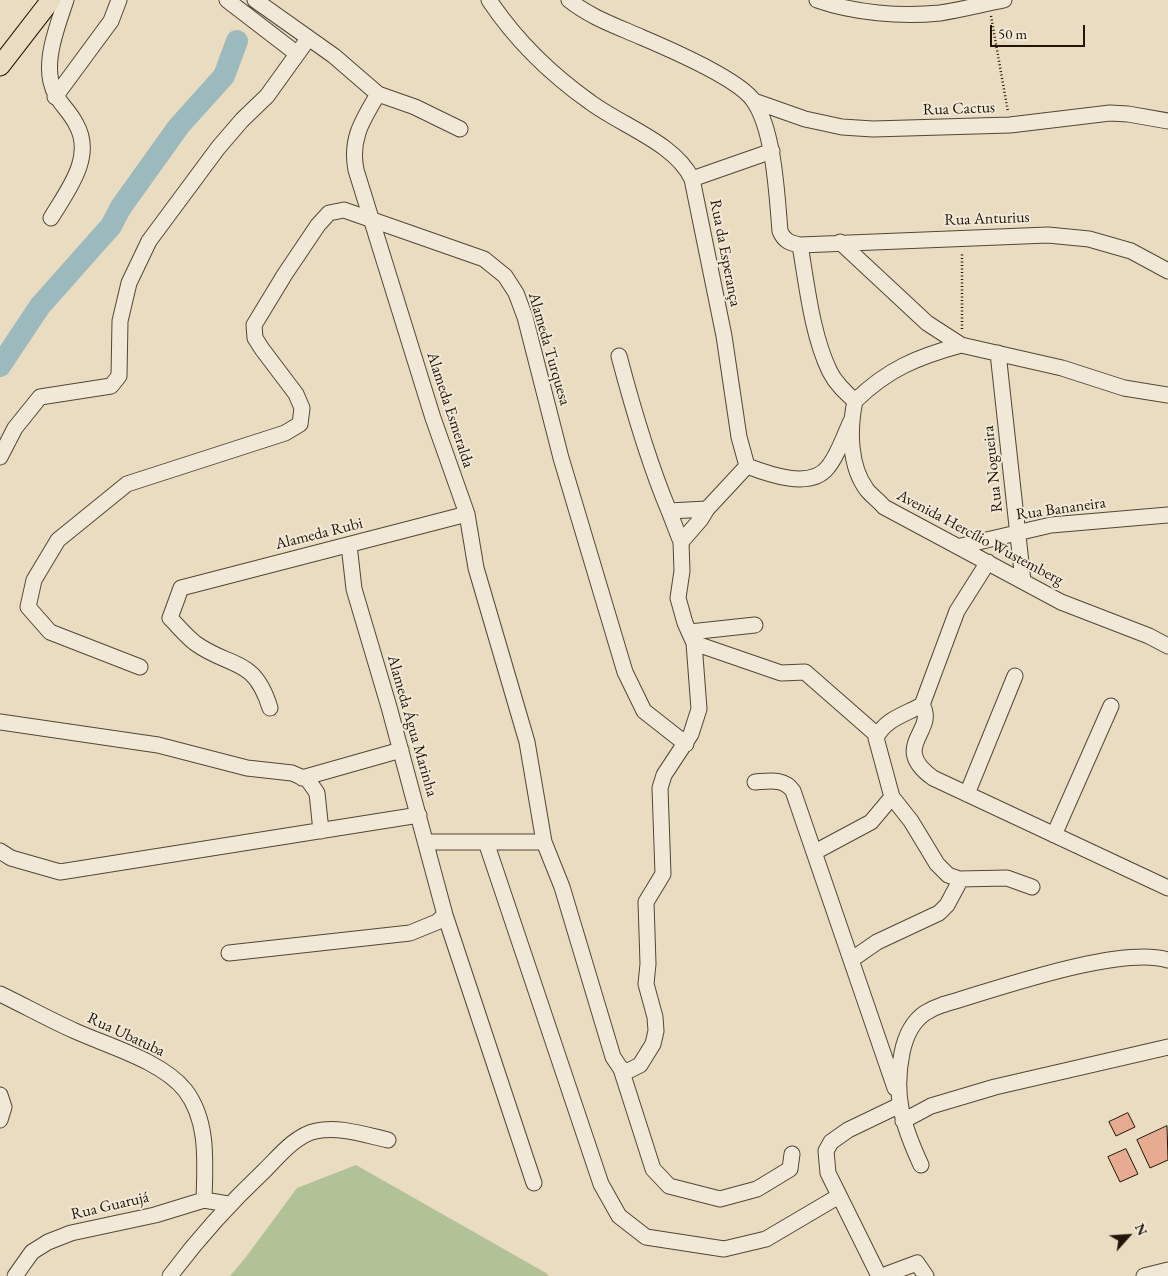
<!DOCTYPE html>
<html>
<head>
<meta charset="utf-8">
<style>
  body { margin:0 }
  #map { position:relative; width:1168px; height:1276px; overflow:hidden; background:#e9dcc1; font-family:"EB Garamond",serif }
  canvas { display:block }
  .north { position:absolute; left:1103px; top:1211px; width:50px; height:50px; -webkit-text-stroke:4px #f1e8d7; paint-order:stroke; rotate:64deg; font-size:14px; font-weight:700; line-height:20px; text-align:center; color:#211506 }
  .north::after { content:''; display:block; margin:auto; width:18px; height:22px; background:#211506; clip-path:polygon(50% 0,100% 100%,50% 72%,0 100%) }
  .scale { position:absolute; left:990px; top:25px; width:95px; height:22px; box-sizing:border-box; border:2px solid #211506; border-top:0; padding-left:6px; font-size:15px; line-height:18px; white-space:nowrap; color:#211506; -webkit-text-stroke:4px #f1e8d7; paint-order:stroke }
</style>
</head>
<body>
<div id="map">
<canvas width="1168" height="1276"></canvas>
<div class="north">N</div>
<div class="scale">50 m</div>
</div>
<script>
const g = document.querySelector('canvas').getContext('2d');
g.lineJoin = 'round';
function fillPath(path, color) { g.fillStyle = color; g.fill(path, 'evenodd'); }
function strokePath(path, color, width, dash) { g.strokeStyle = color; g.lineWidth = width; g.lineCap = dash ? 'butt' : 'round'; g.setLineDash(dash || []); g.stroke(path); }
function label(font, color, halo, rows, align = 'center') {
  g.font = font + ' "EB Garamond",serif'; g.lineWidth = 4; g.setLineDash([]); g.textBaseline = 'middle'; g.strokeStyle = halo; g.fillStyle = color; for (const [text, x, y, turn = 0] of rows) {
    g.save(); g.translate(x, y); g.rotate((+turn || 0) * Math.PI / 180); g.textAlign = isNaN(turn) ? turn : align; if (halo) g.strokeText(text, 0, 0); g.fillText(text, 0, 0); g.restore();
  }
}
fillPath(new Path2D(`
  M356 1165 546 1273 549 1276H230L246 1257 297 1188Z`), '#b1c297');
strokePath(new Path2D(`
  M0 366 40 306 111 226 121 207 179 126 224 76 237 41`), '#9cb9bd', 22);
const building = new Path2D(`
  M1128 1113 1135 1127 1116 1136 1109 1122Z
  M1167 1126 1168 1160 1150 1168 1137 1140Z
  M1126 1149 1138 1174 1120 1182 1108 1157Z`);
fillPath(building, '#e6ab90');
strokePath(building, '#211506', 1);
const minor = new Path2D(`
  M227 0 296 53
  M255 0 334 56 378 94 415 107 460 129
  M489 0C515 39 552 75 590 102 622 126 675 143 692 179L724 336 739 437 747 466C768 474 811 490 828 467 838 455 844 436 851 421
  M569 0C590 17 616 26 641 37 667 48 737 78 753 100 774 129 777 196 780 231 784 241 790 243 800 245L1048 235 1089 239 1131 251 1168 271
  M817 0C854 13 901 17 940 13 961 10 983 4 1004 0
  M378 94C362 121 350 139 356 170L433 418 467 514 476 568 527 742 544 842 562 887 613 1057 621 1069 628 1071 640 1065 653 1044 656 1031 655 1017 646 984 648 964 646 902 663 874 660 788 664 775 691 734 699 709 694 643 685 623 678 598 682 571 681 542 669 511
  M55 97 111 21 119 0
  M754 101 805 119 842 127 873 129 1010 125 1110 113 1128 114 1168 121
  M692 179 772 151
  M51 218C67 191 95 157 76 124 68 108 55 101 51 82 45 57 58 24 66 0
  M840 242 927 323 961 345 1062 368 1124 388 1168 395
  M800 245C807 286 812 335 830 372 836 384 846 393 855 401
  M998 353 1023 581
  M619 356C633 409 648 461 669 511L707 509 747 466
  M855 401C849 429 849 466 867 490 872 496 879 501 884 507L1061 602 1149 636 1168 646
  M855 401C888 369 917 357 961 345
  M0 457 15 428 40 397 111 386 119 376 120 321 129 283 149 241 218 148 242 120 267 96 308 39
  M681 542 701 519 707 509
  M349 545 354 589 389 707 445 915 534 1183
  M961 546 1051 525 1168 515
  M690 632 755 625
  M694 643 781 673 805 672 877 735
  M140 667 50 632 28 607 34 580 58 540 127 484 285 433 300 424 302 408 296 394 262 349 255 338 254 325 285 274 318 225 329 213 344 210 484 259 505 276 516 293 525 317 561 458 625 672 644 711 686 744
  M922 705C938 731 889 746 933 778L1168 888
  M270 708C254 656 231 669 195 643 186 636 178 626 170 618L181 588 467 514
  M0 722 158 745 247 768 292 773 308 780 317 793 321 831
  M302 778 401 750
  M755 782C770 781 784 778 793 791L895 1088
  M967 794 1015 676
  M892 797 911 821 937 864 948 875 959 879 1007 878 1032 887
  M1054 835 1111 706
  M426 842H544
  M486 842 601 1184 619 1216 646 1237 724 1249 766 1239 839 1196
  M0 851 11 858 60 872 419 815
  M815 852 871 822 892 797 876 738C885 719 904 715 922 705L957 611 988 562
  M229 953 410 933 437 922 445 915
  M851 960 877 942 939 913 947 905 961 879
  M0 994C25 1006 50 1020 75 1031 108 1046 162 1061 185 1090 209 1121 205 1163 204 1200
  M621 1069 653 1169 669 1186 720 1199 757 1189 790 1169 792 1154
  M0 1095 4 1107 0 1120
  M903 1121 931 1106 995 1087 1168 1047
  M921 1165C903 1126 893 1096 902 1053 905 1038 912 1022 925 1013 930 1010 936 1007 942 1005 994 990 1119 945 1168 960
  M15 1276 32 1252 48 1242 71 1233 155 1215 204 1200 228 1204
  M170 1276C199 1237 230 1203 265 1170 279 1156 296 1135 316 1131 340 1126 365 1135 388 1140
  M879 1276 828 1173 826 1151 831 1142 848 1130 900 1105
  M882 1276 917 1263 926 1276
  M1144 1276 1168 1270`);
const major = new Path2D(`
  M0 66 51 0`);
strokePath(minor, '#534735', 17);
strokePath(major, '#211506', 21);
strokePath(new Path2D(`
  M991 16 1008 112
  M962 329V252`), '#211506', 2.5, [1, 2.5]);
strokePath(minor, '#f1e8d7', 15);
strokePath(major, '#e9dcc1', 19);
label('16px', '#211506', '#f1e8d7', [
  ["Rua Cactus",959,109,-2],
  ["Rua Anturius",987,219,-2],
  ["Rua da Esperança",725,253,79],
  ["Alameda Turquesa",549,349,74],
  ["Alameda Esmeralda",450,410,72],
  ["Rua Nogueira",993,469,-96],
  ["Rua Bananeira",1061,509,-8],
  ["Alameda Rubi",319,534,-14],
  ["Avenida Hercílio Wustemberg",980,538,28],
  ["Alameda Água Marinha",412,726,74],
  ["Rua Ubatuba",126,1035,25],
  ["Rua Guarujá",110,1206,-13]
]);
</script>
</body>
</html>
